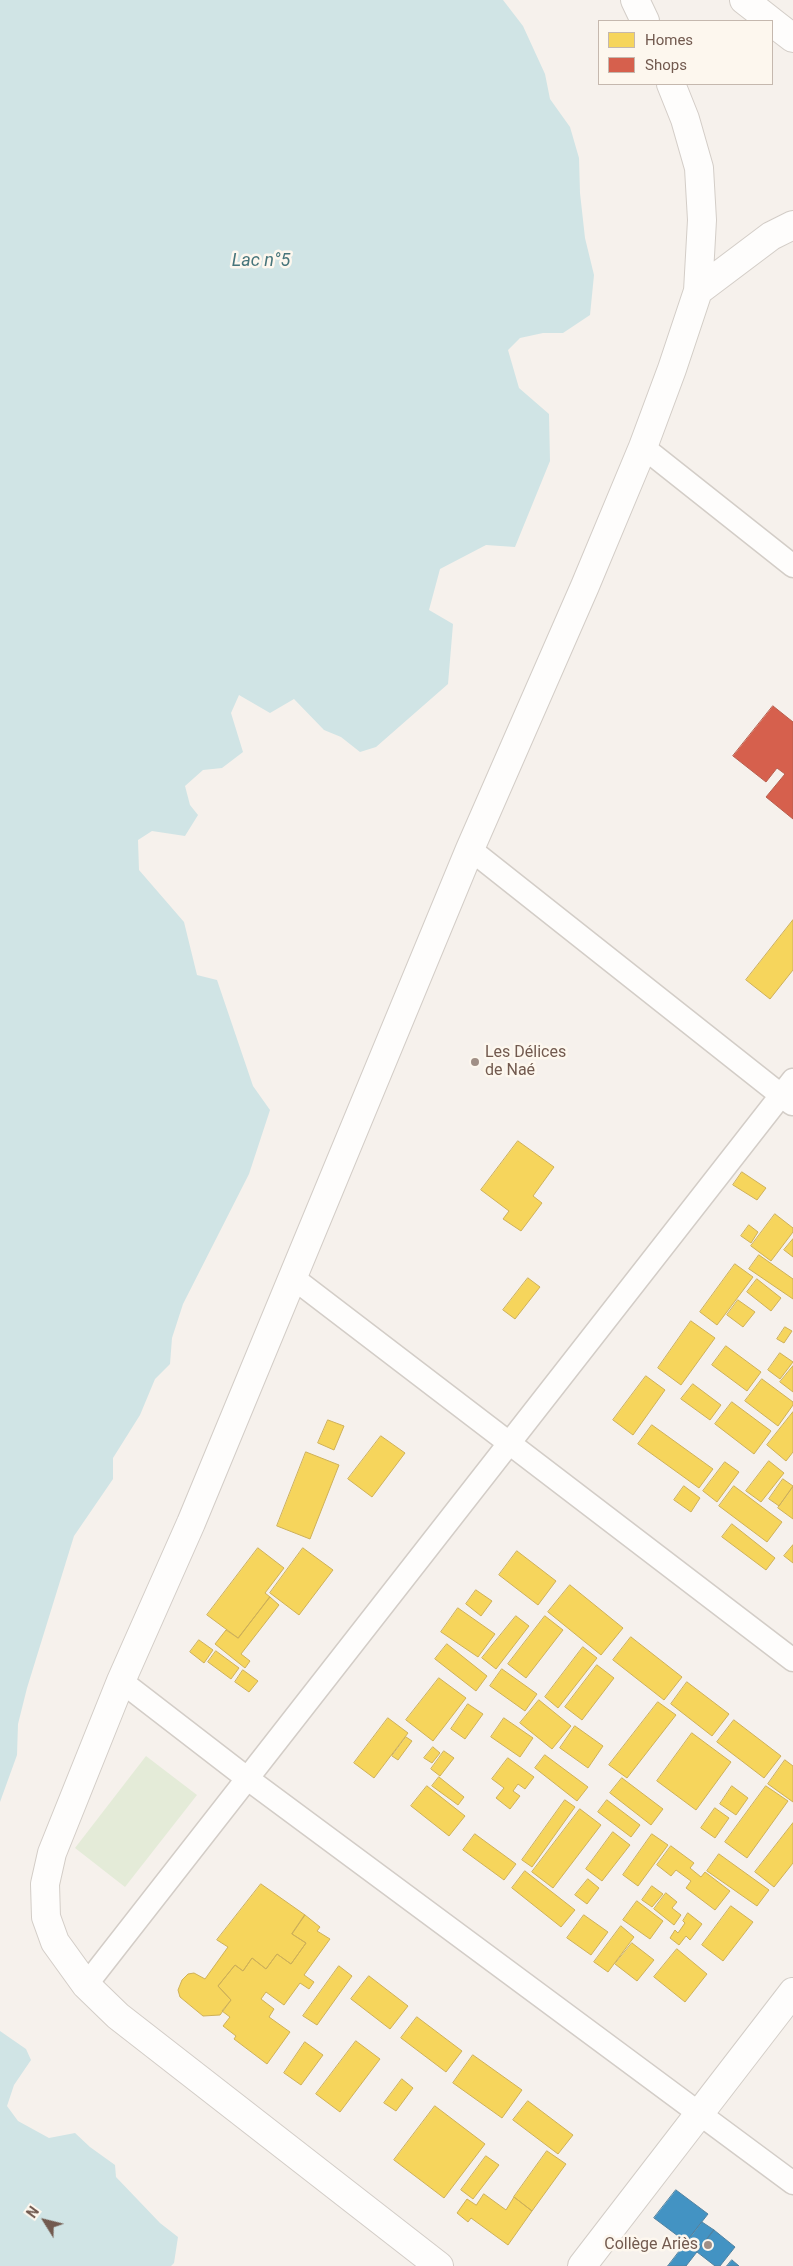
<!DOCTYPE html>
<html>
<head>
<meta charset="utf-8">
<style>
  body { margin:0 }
  #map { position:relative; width:793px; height:2266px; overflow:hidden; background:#f6f1ec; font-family:Roboto,sans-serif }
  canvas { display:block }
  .legend { position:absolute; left:598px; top:20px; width:175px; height:65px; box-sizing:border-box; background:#fdf7ee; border:1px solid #c5b8ae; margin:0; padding:6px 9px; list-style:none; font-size:15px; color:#725a4f }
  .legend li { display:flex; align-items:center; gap:10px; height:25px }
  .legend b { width:25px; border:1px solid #c5b8ae }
  .north { position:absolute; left:20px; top:2196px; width:50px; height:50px; -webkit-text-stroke:4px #fdf7ee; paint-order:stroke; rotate:306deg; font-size:14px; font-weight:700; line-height:20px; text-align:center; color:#725a4f }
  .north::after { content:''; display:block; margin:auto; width:18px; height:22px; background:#725a4f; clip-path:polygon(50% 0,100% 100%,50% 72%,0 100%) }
</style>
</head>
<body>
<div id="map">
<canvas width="793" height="2266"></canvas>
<ul class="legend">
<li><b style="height:14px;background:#f6d55c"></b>Homes</li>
<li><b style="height:14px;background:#d6604d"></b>Shops</li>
</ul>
<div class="north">N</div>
</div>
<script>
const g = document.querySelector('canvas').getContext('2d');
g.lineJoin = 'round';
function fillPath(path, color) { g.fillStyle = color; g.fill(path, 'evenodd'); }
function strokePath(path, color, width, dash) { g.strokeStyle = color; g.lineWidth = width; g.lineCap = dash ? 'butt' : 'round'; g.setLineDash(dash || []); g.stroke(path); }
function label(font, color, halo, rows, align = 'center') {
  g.font = font + ' Roboto,sans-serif'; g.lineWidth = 5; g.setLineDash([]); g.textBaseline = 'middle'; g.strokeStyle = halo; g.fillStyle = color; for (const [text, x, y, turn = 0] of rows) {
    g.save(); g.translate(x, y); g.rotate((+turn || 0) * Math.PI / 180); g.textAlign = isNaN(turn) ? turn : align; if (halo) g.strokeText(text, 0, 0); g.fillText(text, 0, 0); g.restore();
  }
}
fillPath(new Path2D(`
  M146 1756 197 1795 125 1887 75 1848Z`), '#e4ebd8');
fillPath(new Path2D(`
  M0 0H503L523 26 545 74 550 99 570 127 579 158 580 193 585 238 594 275 590 315 563 333H543L520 338 508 350 519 388 549 414 550 461 515 547 486 545 440 569 429 610 453 624 448 684 376 747 360 752 341 737 324 730 294 699 270 713 239 695 231 713 243 752 222 768 203 770 185 786 190 805 198 815 185 836 152 831 138 840 139 870 184 922 197 975 217 980 253 1086 270 1110 249 1174 183 1304 172 1338 170 1364 155 1379 140 1415 113 1458V1479L74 1536 27 1688 18 1724 17 1755 0 1802Z
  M0 2031 26 2049 31 2060 14 2085 7 2106 18 2121 49 2138 75 2133 90 2147 115 2165 116 2177 160 2223 178 2237 174 2263 171 2266H0Z`), '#d0e4e5');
const homes = new Path2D(`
  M793 920V970L770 999 746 980Z
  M518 1141 554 1167 533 1196 542 1203 521 1231 503 1219 509 1211 481 1190Z
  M742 1172 766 1188 757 1200 733 1185Z
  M775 1214 793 1228V1232L771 1261 751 1246Z
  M749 1225 758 1232 751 1243 741 1236Z
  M793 1239V1257L784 1250Z
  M759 1255 793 1279V1299L749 1269Z
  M735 1264 753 1277 717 1325 700 1312Z
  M528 1278 540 1287 515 1319 503 1310Z
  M757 1279 781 1298 771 1311 747 1292Z
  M738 1300 755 1312 743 1327 727 1315Z
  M691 1321 715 1338 681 1385 658 1368Z
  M785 1327 792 1331 784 1343 777 1339Z
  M726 1346 761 1372 747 1391 712 1365Z
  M780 1353 793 1362 780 1379 768 1370Z
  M793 1366V1392L780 1382Z
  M646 1376 665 1390 633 1435 613 1420Z
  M762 1379 793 1402V1405L778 1426 745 1401Z
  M693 1384 721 1405 710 1420 681 1399Z
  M732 1402 771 1431 754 1454 715 1424Z
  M793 1412V1452L786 1461 767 1445Z
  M328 1420 344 1426 334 1450 318 1443Z
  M652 1425 713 1469 699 1488 638 1444Z
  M381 1436 405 1453 372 1497 348 1479Z
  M306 1452 339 1465 310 1539 277 1526Z
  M769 1461 784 1473 761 1502 746 1491Z
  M725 1462 739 1472 717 1502 703 1491Z
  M783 1479 793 1486 779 1506 769 1499Z
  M684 1486 700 1498 691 1512 674 1500Z
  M734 1486 782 1522 767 1542 719 1506Z
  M793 1487V1519L778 1508Z
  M732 1524 775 1558 766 1570 722 1537Z
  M793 1545V1563L784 1556Z
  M258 1548 284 1568 265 1593 270 1597 238 1638 207 1615Z
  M303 1548 333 1570 299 1615 270 1593Z
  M517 1551 556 1581 538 1605 499 1575Z
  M570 1585 623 1628 601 1655 548 1612Z
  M476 1590 492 1601 481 1616 466 1604Z
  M270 1597 279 1605 241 1654 250 1661 245 1668 215 1644 226 1630 238 1638Z
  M458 1608 495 1634 478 1657 441 1632Z
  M516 1616 529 1626 496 1669 482 1658Z
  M545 1616 563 1630 526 1678 508 1664Z
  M631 1637 682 1677 664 1700 613 1660Z
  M199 1640 213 1650 204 1663 190 1652Z
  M447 1644 487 1676 476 1691 435 1659Z
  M583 1647 597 1658 558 1708 545 1697Z
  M216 1651 239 1668 231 1679 208 1662Z
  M597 1665 614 1678 582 1720 565 1707Z
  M502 1669 537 1694 525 1711 490 1686Z
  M243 1670 258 1681 249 1692 235 1682Z
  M439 1678 466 1698 433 1741 406 1720Z
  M687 1682 729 1714 712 1736 671 1704Z
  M539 1700 571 1726 552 1749 520 1723Z
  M658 1702 676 1715 627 1778 609 1765Z
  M468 1704 483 1714 465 1739 451 1729Z
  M388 1718 408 1733 374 1778 354 1763Z
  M504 1718 533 1738 520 1757 491 1737Z
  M734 1720 781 1756 764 1778 717 1742Z
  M575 1726 603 1746 588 1768 560 1748Z
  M692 1733 731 1762 696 1810 657 1781Z
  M406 1737 412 1741 398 1760 392 1756Z
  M433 1747 440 1753 432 1763 424 1758Z
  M444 1751 454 1758 440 1776 431 1769Z
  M545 1755 588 1787 577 1801 535 1768Z
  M508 1758 534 1777 525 1789 518 1784 513 1791 520 1796 510 1809 496 1798 504 1788 492 1779Z
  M785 1760 793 1766V1802L768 1784Z
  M439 1777 464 1797 458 1805 432 1786Z
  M622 1778 663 1809 651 1825 610 1793Z
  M427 1786 465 1816 449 1836 411 1806Z
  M732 1786 748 1798 736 1815 720 1804Z
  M766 1786 788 1801 747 1858 725 1842Z
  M565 1800 575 1807 532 1867 522 1860Z
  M607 1800 640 1825 631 1837 598 1812Z
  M715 1808 729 1818 715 1838 701 1828Z
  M580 1809 601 1825 553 1888 532 1872Z
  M793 1823V1863L774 1887 755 1872Z
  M613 1832 630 1845 602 1881 586 1869Z
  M475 1834 516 1864 504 1880 463 1850Z
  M652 1834 668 1845 638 1886 623 1875Z
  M671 1846 694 1863 690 1868 701 1877 705 1872 730 1891 715 1910 686 1888 691 1881 676 1870 671 1876 657 1865Z
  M719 1854 769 1890 757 1906 707 1871Z
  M525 1871 575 1910 561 1927 512 1888Z
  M588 1879 599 1888 587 1904 575 1895Z
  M261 1884 305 1915 292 1934 306 1943 291 1964 277 1954 266 1969 252 1958 243 1971 235 1965 218 1986 231 2000 220 2015 203 2016 180 1997 178 1990 182 1980 188 1974 194 1973 205 1979 228 1947 217 1940Z
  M652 1886 663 1894 652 1907 642 1900Z
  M666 1893 677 1902 672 1908 681 1915 674 1925 654 1909Z
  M637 1901 663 1921 650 1939 623 1920Z
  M731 1906 753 1922 723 1961 702 1945Z
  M688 1913 702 1924 690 1940 686 1936 679 1945 670 1938 675 1930 678 1933 685 1923 683 1921Z
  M305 1915 320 1927 317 1931 330 1939 304 1975 314 1982 309 1989 300 1983 284 2005 266 1992 261 1999 274 2009 269 2017 290 2032 267 2064 234 2039 236 2036 223 2026 230 2017 222 2011 231 2000 218 1986 235 1965 243 1971 252 1958 266 1969 277 1954 291 1964 306 1943 292 1934Z
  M584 1915 608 1932 591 1955 567 1938Z
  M621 1926 634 1937 608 1972 594 1962Z
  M632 1943 654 1960 637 1981 615 1964Z
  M677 1949 707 1974 685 2002 654 1977Z
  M339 1966 352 1976 317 2025 303 2016Z
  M369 1976 408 2006 390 2029 351 1999Z
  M417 2017 462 2051 446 2072 401 2038Z
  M356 2041 380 2059 340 2112 316 2094Z
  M305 2042 323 2055 301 2085 284 2073Z
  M473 2055 522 2090 502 2118 453 2083Z
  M402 2079 413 2088 396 2111 384 2103Z
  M528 2101 573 2135 558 2154 513 2120Z
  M435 2106 485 2144 444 2198 394 2160Z
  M547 2151 566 2164 532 2211 514 2197Z
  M486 2156 499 2165 473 2199 461 2190Z
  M484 2194 506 2210 514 2197 532 2211 508 2245 471 2218 468 2222 457 2213 467 2199 476 2205Z`);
fillPath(homes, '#f6d55c');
strokePath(homes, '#ceb058', 1);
const shops = new Path2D(`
  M773 706 793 722V819L766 797 785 774 777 768 766 782 733 756Z`);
fillPath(shops, '#d6604d');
strokePath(shops, '#b85e4e', 1);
const schools = new Path2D(`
  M676 2190 708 2214 686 2242 654 2218Z
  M702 2222 714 2230 686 2266H668Z
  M714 2230 735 2247 720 2266H715L697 2252Z
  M732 2260 739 2266H727Z`);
fillPath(schools, '#4393c3');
strokePath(schools, '#5182a0', 1);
const minor = new Path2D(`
  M643 447 793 566
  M470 849 792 1104
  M292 1277 793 1660
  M121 1681 248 1779 793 2183
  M86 1985 793 1080`);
const tertiary = new Path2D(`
  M635 0 645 21
  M744 0 771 21
  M772 22 793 38
  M698 291 771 236 793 225
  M439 2266 118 2016 86 1985 55 1942 46 1917 45 1884 52 1853 121 1681 191 1523 470 849 585 586 643 447 672 369 698 291 702 220 699 168 685 119 671 84
  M582 2266 793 1992`);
strokePath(minor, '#d3cdc7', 25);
strokePath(tertiary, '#d3cdc7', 30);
strokePath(minor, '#fefdfc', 22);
strokePath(tertiary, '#fefdfc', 28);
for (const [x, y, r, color] of [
  [475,1062,5,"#a08f86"],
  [708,2245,5,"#a08f86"]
]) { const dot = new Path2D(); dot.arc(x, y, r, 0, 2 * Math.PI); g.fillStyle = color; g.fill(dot); strokePath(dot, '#fdf7ee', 2); }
label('16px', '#725a4f', '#fdf7ee', [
  ["Les Délices",485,1053],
  ["de Naé",485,1071],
  ["Collège Ariès",698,2245,"right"]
], 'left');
label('italic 18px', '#47757b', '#fdf7ee', [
  ["Lac n°5",261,261]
]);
</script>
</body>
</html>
